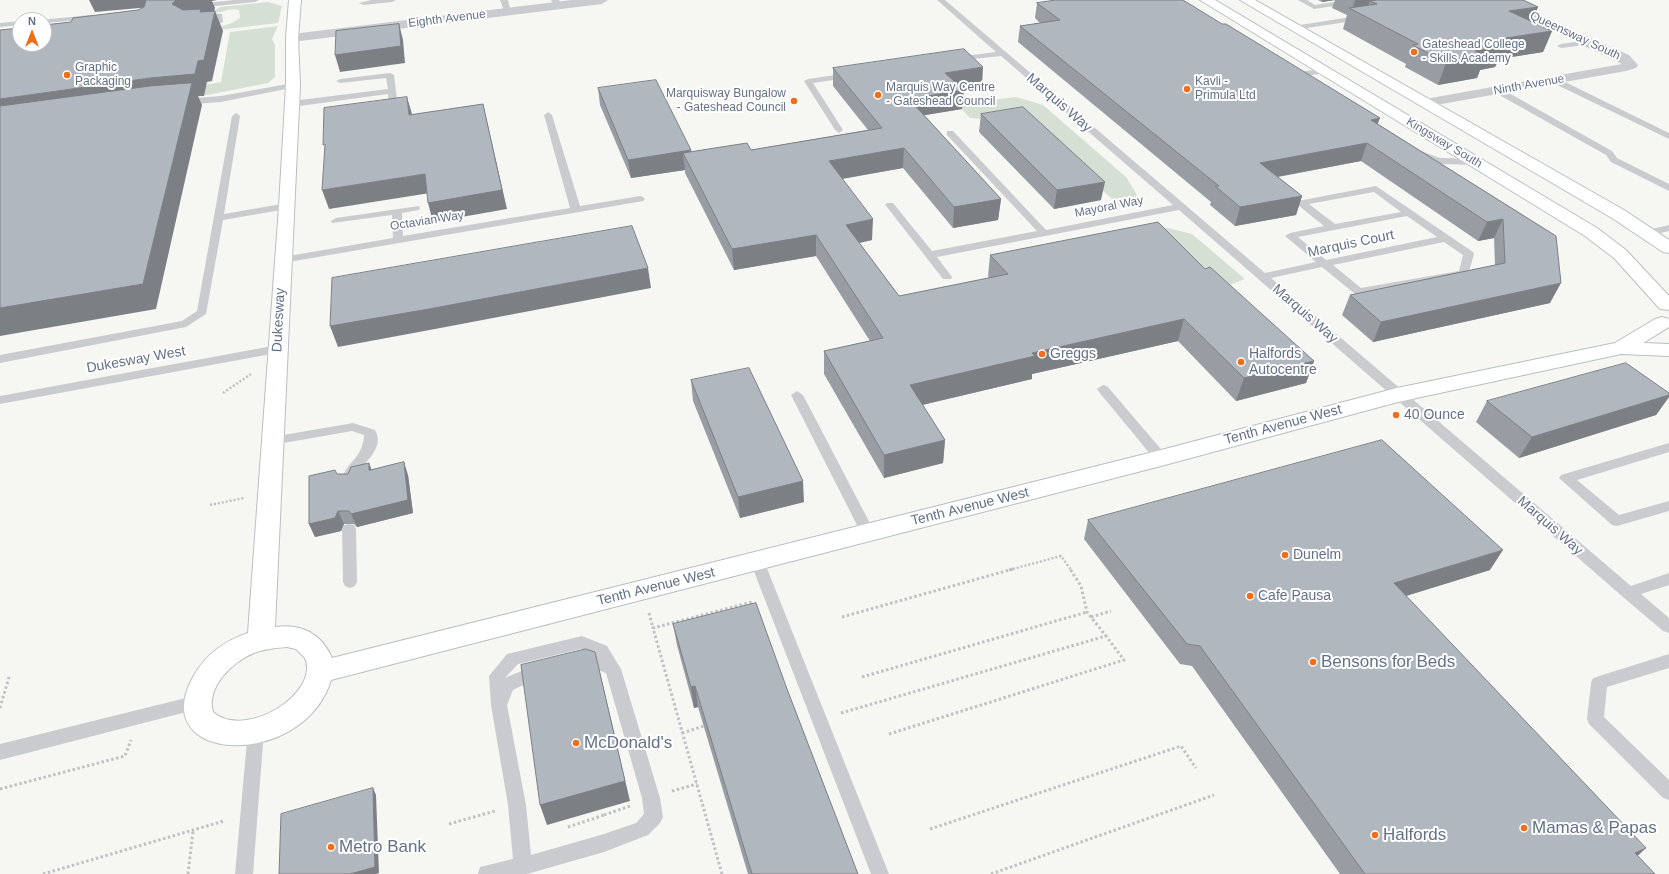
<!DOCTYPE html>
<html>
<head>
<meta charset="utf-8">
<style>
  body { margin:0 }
  #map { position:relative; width:1669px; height:874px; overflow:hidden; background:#f6f7f3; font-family:Helvetica,sans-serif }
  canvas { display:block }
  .north { position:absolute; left:12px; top:12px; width:40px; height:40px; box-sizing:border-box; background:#fff; border:1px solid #c1c6cf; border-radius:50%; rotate:0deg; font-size:11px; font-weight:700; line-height:16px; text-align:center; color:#637187 }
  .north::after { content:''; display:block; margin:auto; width:14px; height:18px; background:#f16e19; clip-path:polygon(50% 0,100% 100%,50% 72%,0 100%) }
</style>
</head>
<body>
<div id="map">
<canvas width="1669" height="874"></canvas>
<div class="north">N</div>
</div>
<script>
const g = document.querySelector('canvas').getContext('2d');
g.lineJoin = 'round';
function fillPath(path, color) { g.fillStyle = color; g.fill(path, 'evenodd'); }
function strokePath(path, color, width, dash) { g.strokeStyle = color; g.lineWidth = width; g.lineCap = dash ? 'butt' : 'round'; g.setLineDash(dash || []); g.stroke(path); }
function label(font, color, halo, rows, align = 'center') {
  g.font = font + ' Helvetica,sans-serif'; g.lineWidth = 4; g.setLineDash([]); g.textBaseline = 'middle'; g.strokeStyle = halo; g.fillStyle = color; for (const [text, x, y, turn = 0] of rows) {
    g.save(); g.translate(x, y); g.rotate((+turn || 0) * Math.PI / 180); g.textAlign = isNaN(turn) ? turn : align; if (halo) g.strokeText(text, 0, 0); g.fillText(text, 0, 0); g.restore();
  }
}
fillPath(new Path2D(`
  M268 2 282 6 278 23 218 30V27C227 25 233 23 240 18L239 10C229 7 222 14 213 12L220 7Z
  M278 26 272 39 275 45V77L268 83 197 97 199 86 221 82 230 32Z
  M1016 97 1043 105 1126 177 1137 195 1122 208 1027 122 970 118 960 107 976 102Z
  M1168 228 1192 234 1245 279 1225 287 1150 229Z`), '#d6dfd4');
const secondary = new Path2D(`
  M289 0H301L298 38 300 85 275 627C301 623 322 634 332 658L1161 450 1397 388 1615 343 1655 319 1662 317 1669 319V327L1643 343 1669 344V356L1621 354 1398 402 1161 466 331 680C304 770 145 765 193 677 206 654 224 641 248 633L279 206 286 85V38ZM287 647 296 649 305 658C320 694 245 740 213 712 206 687 232 662 254 653 264 649 276 648 287 647Z
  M1200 0H1215L1597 228 1626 250 1669 296V310L1660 309 1614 258 1585 236Z
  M1240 0H1255L1624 210 1669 240V253L1663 252 1612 218Z`);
strokePath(secondary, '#babec4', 2);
strokePath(new Path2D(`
  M223 393 251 374
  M210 505 244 498
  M1009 570 1061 556 1071 570`), '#bfc1c4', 2.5, [2, 2]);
strokePath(new Path2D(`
  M649 613 653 628
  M842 617 1013 569
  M1091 617 1111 611
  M862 677 1087 612
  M0 708 9 677
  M841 713 1106 636 1087 612 1081 586 1070 569
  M682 733 707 725
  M889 734 1124 660 1106 636
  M0 789 125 756 131 740
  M672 791 697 784
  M604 815 630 806
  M449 824 495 811
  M568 827 604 815
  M930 829 1181 746 1196 768
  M43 874 224 821
  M188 874 193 831
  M722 874 653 628 752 602
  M991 874 1214 795`), '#bfc1c4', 3, [2.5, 2.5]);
fillPath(new Path2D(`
  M234 0H259L255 2 197 8 193 6 197 4Z
  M371 0H396L392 2 363 5 359 3Z
  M500 0H508L511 13H505Z
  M551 0H559L561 5 554 7Z
  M937 0H945L1265 273 1316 262 1285 236 1290 233 1324 226 1298 205 1296 203 1298 201 1376 186 1473 252 1474 254 1468 275 1359 295 1355 294 1322 267 1271 278 1631 586 1669 573V585L1641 594 1669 618V633L1663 631 1623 597 1179 210 937 257 952 277 951 279H943L887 207 885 205 887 203H893L932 251 1037 231 947 135V131H953L1046 230 1173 205 1001 56 954 61 953 59 957 57 996 52ZM1374 192 1401 212 1335 224 1309 204ZM1407 216 1437 237 1326 260 1298 237ZM1444 242 1463 255 1459 271 1361 288 1333 265Z
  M1298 0H1307L1315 5 1347 0H1365L1361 2 1314 9Z
  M213 13 222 14 223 22C212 29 193 34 182 24L188 17ZM213 17 216 19 204 24 191 23 193 21Z
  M90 15H93V19L44 23V20H41Z
  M1363 15 1367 17 1366 19 1294 30 1290 28 1294 26Z
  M20 21V25L0 27V23Z
  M1589 40H1592V44L1561 48 1557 46 1561 44Z
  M1324 69H1327V73L1296 77 1287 72 1291 70 1297 72Z
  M390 73 394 75 398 108 397 110 385 112 381 109 389 106 388 94 292 107 288 104 292 101 388 89 386 78 340 83 336 81 340 79Z
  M850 73H853V77L813 83 843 130 839 133 835 130 804 81 808 79Z
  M1551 78H1557L1669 133V139L1551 82Z
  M293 83H296V87L221 102 182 105 178 102 182 99 221 96Z
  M1494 88H1500L1612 151 1617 158 1669 184V191L1611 162 1606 155 1494 92Z
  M548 112 552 115 580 206 640 196 643 197 645 199 643 201 283 263 278 260 283 257 393 238 392 215 332 223 331 221 336 218 419 206 420 208 419 210 402 213 403 236 570 208 544 115Z
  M236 113 240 116 224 214 287 203 292 206 287 209 223 220 206 314 186 327 0 363V355L182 321 197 311 232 116Z
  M1421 151 1440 158 1475 159 1480 162 1475 165 1439 164 1418 156V152Z
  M1669 225V231L1647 236 1642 233 1643 231Z
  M278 345 282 346 284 349 282 352 0 404V396Z
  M1103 385 1107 386 1166 455 1168 458 1166 461H1156L1099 392 1097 389Z
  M797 391 803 395 875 533 873 537 868 538 863 537 861 533 791 395Z
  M353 423 375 430C385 447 366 461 358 472 355 476 355 481 353 484H343L341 481C347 460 363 459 364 435L352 431 272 445 267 444 265 441 267 438 272 437Z
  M1669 443V452L1577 480 1619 515 1669 501V511L1617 526 1612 525 1559 478 1561 475Z
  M349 524 354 525 356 529 357 582 355 586 350 588 345 586 343 582 342 529 344 525Z
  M757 555 762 557 764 561 889 874H871L750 561 752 557Z
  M582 636 607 646 621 669 660 798 663 817 660 823 648 835 604 852 527 874H478L480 867 513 859 508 805 491 705 489 676 507 654ZM581 649 595 655C579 650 521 670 505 678L518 664ZM592 668 606 673 642 798 644 814 636 823 604 834 531 855 526 805 507 705 513 690C537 677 564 671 592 668Z
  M1669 654V668L1607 687 1604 717 1669 780V800L1663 798 1589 724 1587 719 1591 683 1593 678Z
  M198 695 204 697 206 702 204 707 198 709 0 760V744Z
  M256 723 262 725 264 730 253 874H235L248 730 250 725Z`), '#c9cbcf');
fillPath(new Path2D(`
  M572 0H608L602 4 292 42 286 38 292 34Z
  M1491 0H1507L1629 55 1638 65 1636 68 1626 71 1425 107 1420 106 1418 103 1420 100 1425 99 1622 64 1493 3Z`), '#c9cbcf');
fillPath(secondary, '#fff');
fillPath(new Path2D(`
  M1318 0H1523L1538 7 1532 21 1552 31 1543 52 1499 59 1495 67 1480 70 1477 78 1438 85 1405 67 1406 64 1343 29 1347 15 1332 8 1335 0 1322 2Z
  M1037 3 1378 124 1556 236 1550 303 1373 342 1342 315 1350 295 1495 265 1494 238 1478 241 1361 161 1278 177 1302 196 1296 215 1235 226 1210 205 1211 202 1018 42 1020 26 1040 23 1035 18Z
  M833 68 982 86 962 89V109L924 115 1001 199 998 220 953 228 903 168 842 179 872 240 859 243 899 296 989 278 988 276 990 255 1205 269 1314 361 1306 383 1236 401 1178 341 1032 374V379L922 405 945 440 943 463 884 478 824 374V351L870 341 816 256 734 270 685 173V170L631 178 600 105 598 88 691 150V152L751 150 868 130 833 86Z
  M981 114 1101 200 1054 209 979 132Z
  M691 380 804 502 740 518 693 401Z
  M1669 393V397L1656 415 1519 458 1476 422 1487 401Z
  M371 470 408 475 413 513 357 527 354 524H344L341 531 315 537 309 524 337 474H348Z
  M1088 520 1490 570 1406 596 1638 856 1655 874H1340L1192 666 1180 664 1084 539Z
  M673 624 787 689 858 874H748L698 707 694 708 677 645Z`), '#989da3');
fillPath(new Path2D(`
  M89 0H217L212 1 215 8 214 12 188 16 173 5 95 12Z
  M1323 0H1335L1322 2Z
  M1355 0H1457L1377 4 1370 1 1365 14 1352 10Z
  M1538 7 1529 27 1509 11Z
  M215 11 223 31 212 81 207 82 204 96H198L202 105 156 309 0 336V99L150 78 198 61Z
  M399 24 403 40 405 63 340 72 335 55Z
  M1552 31 1543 52 1499 59 1495 67 1480 70 1477 78 1438 85 1446 63 1493 40Z
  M983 67 982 86 944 91 945 73Z
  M964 90 962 109 908 118 909 99Z
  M407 97 412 114 409 115Z
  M483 104 507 209 433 222 428 203Z
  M1380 118 1373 136 1371 120Z
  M1367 143 1361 161 1254 181 1260 163Z
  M904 148 903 168 829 181V161Z
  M691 150 693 168 683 153 685 170 631 178 628 160Z
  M425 174 430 193 329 209 322 190Z
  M1105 182 1101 200 1054 209 1057 190Z
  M1302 196 1296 215 1235 226 1240 207Z
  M1001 199 998 220 953 228 954 207Z
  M873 219 872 240 845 246 846 225Z
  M1503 219 1494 238 1478 241 1487 222Z
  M816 235V256L734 270 732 249Z
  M648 268 651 288 435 329 338 347 330 326Z
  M1561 283 1550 303 1373 342 1381 322Z
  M1184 319 1178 341 1032 374V379L909 408 910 385 1032 353Z
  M1314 361 1306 383 1236 401 1244 378Z
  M1669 395V397L1656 415 1519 458 1532 437Z
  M945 440 943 463 884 478V455Z
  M404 462 408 475 413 513 357 527 351 514Z
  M369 463 374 476 369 470Z
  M803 481 804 502 740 518 738 497Z
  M338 511 344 524 341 531 315 537 309 524Z
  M1503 550 1490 570 1383 603 1394 583Z
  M600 673 630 801 547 825 540 805Z
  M695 686 698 707 694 708 691 687Z
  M373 788 376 795 379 873 376 874H350Z
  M1646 848 1627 866 1635 853Z`), '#7c8085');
const building = new Path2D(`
  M146 0H176L172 4 183 10 201 9 200 12 215 11 204 60 198 61 195 74 150 78 0 99V30L20 28V44H44V25L71 22 73 18 138 10 144 7Z
  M1056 0H1183L1222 24H1226L1380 118 1371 120 1556 236 1561 283 1381 322 1350 295 1505 263 1503 219 1487 222 1367 143 1260 163 1302 196 1240 207 1215 186H1219L1020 26 1060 20 1037 3Z
  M1377 0H1523L1538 7 1509 11 1552 31 1493 40 1504 46 1475 51 1486 56 1446 63 1413 45 1418 44 1349 8 1377 4 1370 1Z
  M399 24 401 46 335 55 336 31Z
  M964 49 983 67 945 73 964 90 909 99 1001 199 954 207 904 148 829 161 873 219 846 225 899 296 1008 274 990 255 1158 222 1205 269 1210 267 1314 361 1244 378 1184 319 1032 353 1035 356 910 385 945 440 884 455 824 351 883 338 816 235 732 249 683 153 747 143 751 150 882 128 833 68Z
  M656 80 691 150 628 160 598 88Z
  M192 83 143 284 0 308V106L150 86Z
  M407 97 409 115 483 104 502 190 428 203 425 174 322 190 325 144 323 145 324 108Z
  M1023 107 1105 182 1057 190 981 114Z
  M632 226 648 268 429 309 330 326 332 278Z
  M1626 363 1669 393V395L1532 437 1487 401Z
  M749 368 803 481 738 497 691 380Z
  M1382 440 1503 550 1394 583 1646 848 1635 853 1655 874H1365L1200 646 1187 644 1088 520Z
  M404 462 408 500 351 514 349 511H338L335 518 309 524V476L335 470 337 474H348L351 467 369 463V470Z
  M756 603 787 689 858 874H752L695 686 691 687 673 624Z
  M586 649 595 652 625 781 540 805 521 665Z
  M373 788 375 867 350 874H279L281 814Z`);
fillPath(building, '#b1b7be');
strokePath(building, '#7c8085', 1);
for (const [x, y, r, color] of [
  [1414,52,4,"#f16e19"],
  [67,75,4,"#f16e19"],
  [1187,89,4,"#f16e19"],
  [878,95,4,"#f16e19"],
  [794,101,4,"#f16e19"],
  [1042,354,4,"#f16e19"],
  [1241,362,4,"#f16e19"],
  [1396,415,4,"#f16e19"],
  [1285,555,4,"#f16e19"],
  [1250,596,4,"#f16e19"],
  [1313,662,4,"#f16e19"],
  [576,743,4,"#f16e19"],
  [1524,828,4,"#f16e19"],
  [1375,835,4,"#f16e19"],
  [331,847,4,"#f16e19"]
]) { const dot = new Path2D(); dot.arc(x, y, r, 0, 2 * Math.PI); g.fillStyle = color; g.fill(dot); strokePath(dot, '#fff', 1.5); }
label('12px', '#637187', '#fff', [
  ["Eighth Avenue",447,19,-7],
  ["Queensway South",1575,36,25],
  ["Ninth Avenue",1529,85,-10],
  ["Kingsway South",1444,143,31],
  ["Mayoral Way",1109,207,-11],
  ["Octavian Way",427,221,-9]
]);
label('12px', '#637187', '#fff', [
  ["Gateshead College",1422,45],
  ["- Skills Academy",1422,59],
  ["Graphic",75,68],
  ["Packaging",75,82],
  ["Kavli -",1195,82],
  ["Primula Ltd",1195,96],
  ["Marquis Way Centre",886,88],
  ["- Gateshead Council",886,102],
  ["Marquisway Bungalow",786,94,"right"],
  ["- Gateshead Council",786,108,"right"]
], 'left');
label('14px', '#637187', '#fff', [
  ["Marquis Way",1059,103,41],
  ["Marquis Court",1351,244,-12],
  ["Marquis Way",1305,314,41],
  ["Dukesway",279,320,-87],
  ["Dukesway West",136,360,-10],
  ["Tenth Avenue West",1283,425,-15],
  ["Tenth Avenue West",970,507,-14],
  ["Marquis Way",1550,526,41],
  ["Tenth Avenue West",656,587,-14]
]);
label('14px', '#637187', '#fff', [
  ["Greggs",1050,354],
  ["Halfords",1249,354],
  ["Autocentre",1249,370],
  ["40 Ounce",1404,415],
  ["Dunelm",1293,555],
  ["Cafe Pausa",1258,596]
], 'left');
label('17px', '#637187', '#fff', [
  ["Bensons for Beds",1321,662],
  ["McDonald's",584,743],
  ["Mamas & Papas",1532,828],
  ["Halfords",1383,835],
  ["Metro Bank",339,847]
], 'left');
</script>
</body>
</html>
